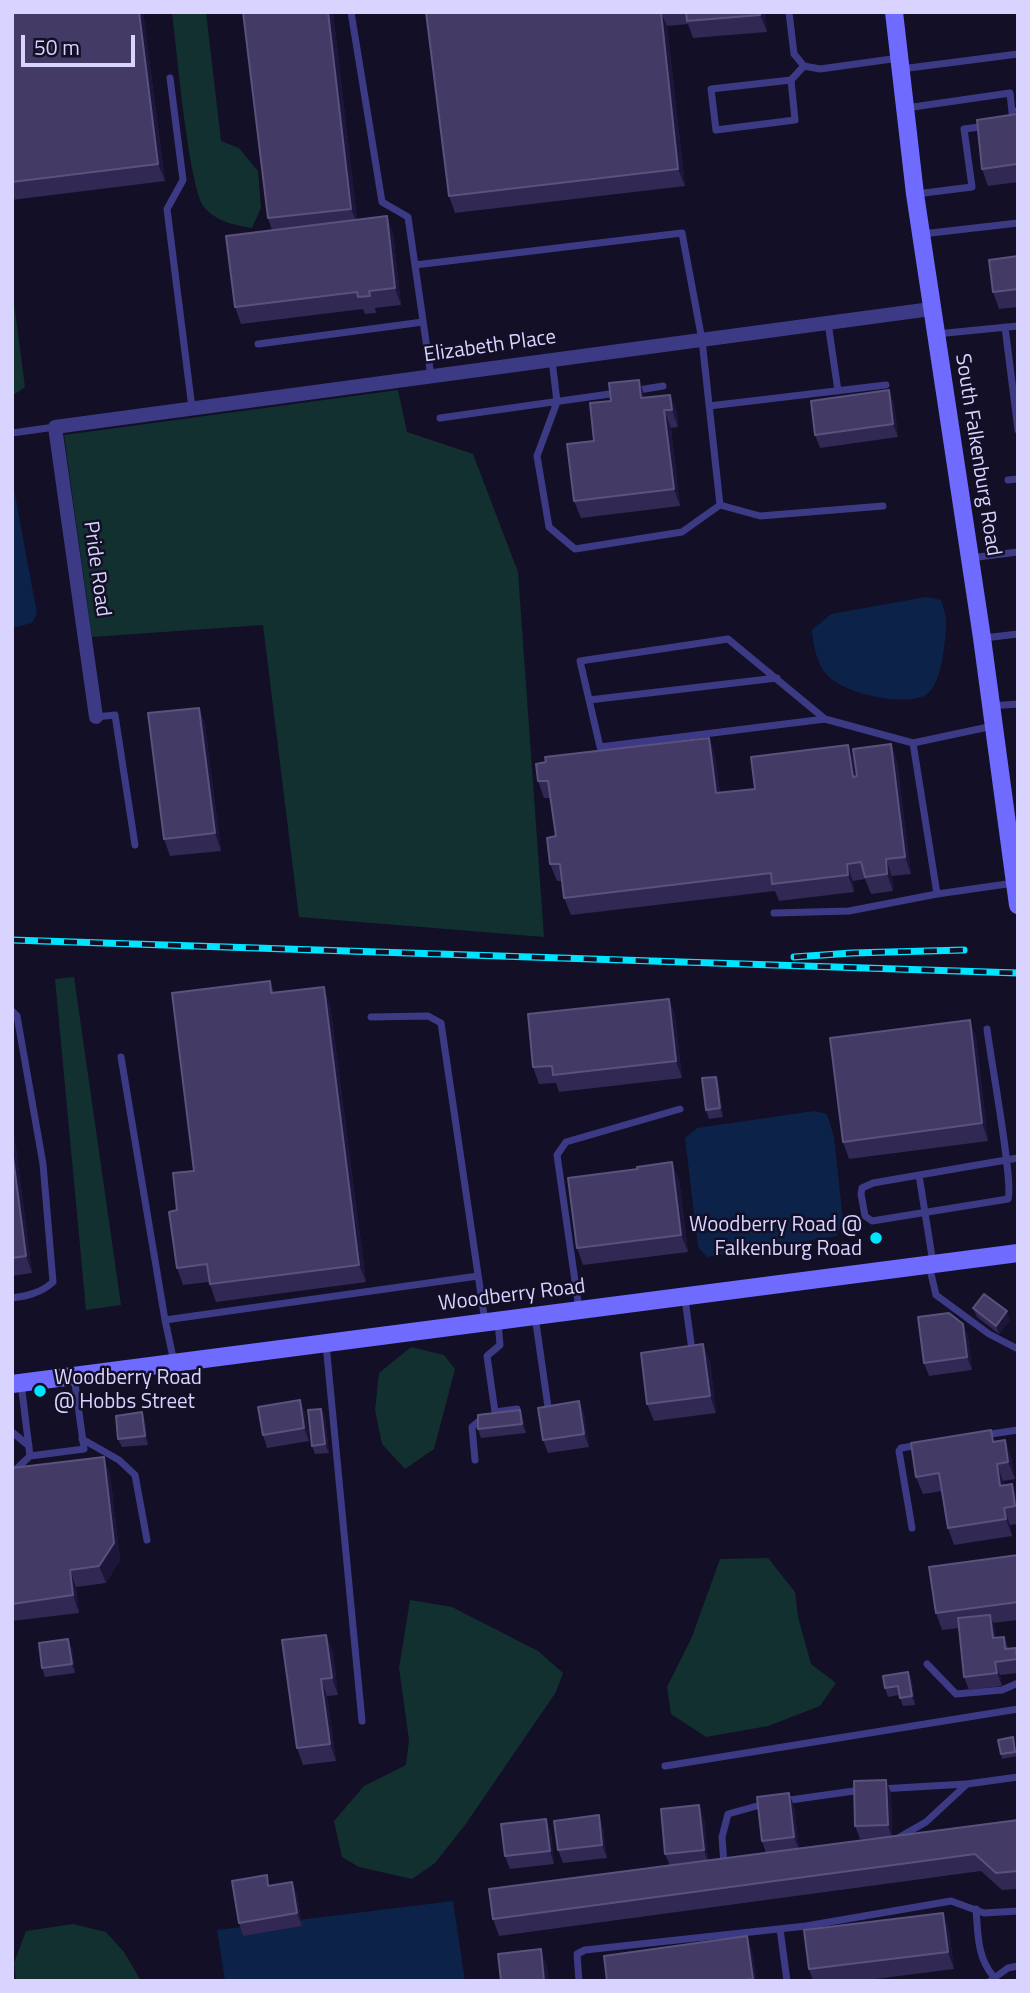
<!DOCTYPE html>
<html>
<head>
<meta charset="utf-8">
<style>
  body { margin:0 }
  #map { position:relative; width:1030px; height:1993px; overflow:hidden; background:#130f26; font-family:"Titillium Web",sans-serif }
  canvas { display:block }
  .frame { position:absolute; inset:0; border:14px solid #d9d4ff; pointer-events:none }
  .scale { position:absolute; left:21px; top:35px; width:114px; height:32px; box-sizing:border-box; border:4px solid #d9d4ff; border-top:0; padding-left:9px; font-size:21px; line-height:24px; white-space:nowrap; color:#d9d4ff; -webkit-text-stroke:5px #130f26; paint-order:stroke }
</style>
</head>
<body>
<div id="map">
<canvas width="1030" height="1993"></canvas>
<div class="frame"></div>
<div class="scale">50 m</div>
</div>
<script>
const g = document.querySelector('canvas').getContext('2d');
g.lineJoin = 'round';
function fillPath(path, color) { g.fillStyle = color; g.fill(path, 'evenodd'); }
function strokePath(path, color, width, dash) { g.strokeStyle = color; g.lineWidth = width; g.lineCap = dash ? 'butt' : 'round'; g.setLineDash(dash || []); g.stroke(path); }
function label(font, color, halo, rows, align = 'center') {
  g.font = font + ' "Titillium Web",sans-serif'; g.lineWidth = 5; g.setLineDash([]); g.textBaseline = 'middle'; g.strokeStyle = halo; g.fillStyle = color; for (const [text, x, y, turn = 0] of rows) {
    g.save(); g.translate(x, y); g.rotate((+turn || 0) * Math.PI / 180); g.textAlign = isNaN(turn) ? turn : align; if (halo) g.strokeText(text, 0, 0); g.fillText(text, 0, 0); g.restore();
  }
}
fillPath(new Path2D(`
  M172 12H206L221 141 239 148 258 171 261 208 252 228C234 225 217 222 204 207 189 189 176 45 172 12Z
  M12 288 25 387 12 396Z
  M398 390 407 432 473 454 518 572 544 937 299 917 263 625 92 637 64 435Z
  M74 977 121 1305 86 1310 55 979Z
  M411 1347 444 1355 455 1369 434 1449 405 1469 382 1444 375 1410 379 1373Z
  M768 1558 795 1592 798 1617 811 1664 836 1683 820 1706 768 1726 706 1737 671 1714 667 1687 692 1637 720 1559Z
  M410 1600 452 1607 538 1651 563 1673 556 1692 465 1825 435 1863 412 1879 359 1867 342 1857 334 1821 364 1786 406 1765 409 1740 399 1668Z
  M73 1924 106 1932 124 1952 141 1981H16L14 1963 26 1931Z`), '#12302f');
fillPath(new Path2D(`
  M12 478 37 614 32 623 12 628Z
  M926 597 941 600C943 607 946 614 946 621 946 639 942 688 924 696 901 706 845 694 827 675 817 664 813 645 812 630L831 614Z
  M814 1111 827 1114 834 1137 843 1220 837 1236 707 1257 698 1247 685 1138 697 1128Z
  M453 1901 465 1981H225L217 1930Z`), '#0c2248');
strokePath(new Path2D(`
  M351 12 382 202 408 217 431 376
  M789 12 794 54 804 66 820 69 899 58
  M901 69 1018 54
  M170 78 183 180 167 209 192 408
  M791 80 795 120 716 130 711 89 791 80 804 66
  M906 108 1010 93 1013 122
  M916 194 972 187 964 129 987 126
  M922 234 1018 223
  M415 265 682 233 702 340 720 505 760 516 883 506
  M828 323 838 391
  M1005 327 1018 430
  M936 334 1018 326
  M258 344 423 322
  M552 360 557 402 537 456 549 527 575 549 682 532 720 505
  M633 391 663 386
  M709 406 886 385
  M440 418 617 393
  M12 433 55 427
  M1008 480 1018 479
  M970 558 1018 552
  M984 638 1018 634
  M589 700 777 678
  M991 706 1018 704
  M96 717 115 715 135 845
  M825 719 728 639 580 661 600 747 825 719 913 743
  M937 894 1014 883
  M774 913 849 911 937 894 913 743 993 726
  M12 1011 17 1016 43 1164 53 1282C41 1293 27 1296 12 1298
  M371 1017 428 1016 441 1023 485 1322
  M987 1029C990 1055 1014 1184 1008 1199L872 1221 865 1216 861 1194 862 1188 873 1183 1006 1160 1018 1158
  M121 1057 165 1320 174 1362
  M919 1175 933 1263
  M929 1265 936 1295 989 1334 1018 1349
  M685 1299 691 1343
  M579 1309 557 1155 566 1142 680 1109
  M535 1316 548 1407
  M165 1320 478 1276
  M498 1321 500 1345 487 1356 495 1412 517 1409
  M326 1344 362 1721
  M21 1383 30 1456 84 1449 74 1376
  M12 1432 29 1446
  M984 1435 1018 1430
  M82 1439 119 1460 135 1475 147 1540
  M475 1460 472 1427 484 1417
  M12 1473 30 1456
  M912 1528 899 1451 901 1448 920 1445
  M927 1664 956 1694 1002 1690 1018 1683
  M665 1766 1018 1709
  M880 1789 966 1784
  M783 1801 861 1790
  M898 1838 926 1822 967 1784 1018 1777
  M724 1865 722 1837 728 1814 764 1804
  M976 1909C978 1934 977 1958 994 1977
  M780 1929 787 1981
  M579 1981 577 1954 585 1950 806 1926 951 1901 984 1913 1018 1911
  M990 1981 1008 1968 1018 1966`), '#3d3a85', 7);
strokePath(new Path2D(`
  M96 717 55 427 931 309`), '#3d3a85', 14);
strokePath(new Path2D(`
  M894 12 915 194 982 638 1018 905
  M12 1384 1018 1253`), '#6f6bff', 18);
const rail = new Path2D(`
  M12 940 1018 973
  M794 957 852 953 964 950`);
strokePath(rail, '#00e5ff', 7);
strokePath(rail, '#130f26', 4.5, [13]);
fillPath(new Path2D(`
  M12 12H143L165 181 12 200Z
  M243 12H333L357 220 393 233 401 305 375 308 376 313 365 314 363 309 241 324 235 307 272 230 268 218Z
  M426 12H764L767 32 693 38 688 24 667 26 685 186 455 213 449 196Z
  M1018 108V182L988 186 982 169 1017 114Z
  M1018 256V307L999 309 993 292Z
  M639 380 645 397 670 395 677 412 678 427 671 428 680 506 581 518 574 501 594 441 611 401Z
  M894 403 898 437 820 448 815 435Z
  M199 708 205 725 221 851 170 856 164 839Z
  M709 738 715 756 720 793 755 789 855 762 891 744 897 761 911 874 892 876 893 891 871 894 865 879 853 881 854 892 779 901 775 891 571 915 564 898 562 881H557L550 864 556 836 550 798H544L538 781Z
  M270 981 274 993 330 1004 366 1282 216 1302 209 1282 183 1285 177 1268V1210L194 1171Z
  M669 999 675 1016 682 1078 559 1092 556 1083 539 1084 533 1067Z
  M976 1037 988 1141 849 1159 843 1142Z
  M716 1077 719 1085 723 1117 709 1119 706 1110Z
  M12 1117 32 1273 12 1276Z
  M679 1179 688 1252 583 1265 577 1248Z
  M973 1308 1010 1320 999 1334 977 1317Z
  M963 1324 968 1337 972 1370 929 1376 924 1363Z
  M710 1361 716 1413 654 1421 647 1404Z
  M300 1400 305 1413 309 1441 267 1448 263 1435Z
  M579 1401 584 1414 589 1447 548 1453 543 1440Z
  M321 1409 325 1418 329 1453 315 1454 312 1446Z
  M520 1410 523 1419 526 1433 481 1438 478 1429Z
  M142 1412 145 1421 148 1445 122 1447 118 1439Z
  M1005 1440 1011 1457 1015 1479 1003 1481 1004 1485 1018 1500V1524L1010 1525 1012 1536 954 1545 948 1528 942 1491 923 1494 916 1477 995 1441Z
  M12 1468 110 1474 120 1560 106 1583 76 1587 79 1613 12 1621Z
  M1018 1555V1620L993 1623 996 1638 1004 1637 1008 1648 1018 1653V1673L1000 1675 1002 1686 969 1690 964 1677 959 1628 942 1630 936 1613Z
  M326 1635 333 1652 338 1695 327 1696 336 1761 303 1765 297 1748Z
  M72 1648 75 1673 45 1677 42 1668Z
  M908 1672 912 1681 915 1705 903 1706 899 1695 888 1697 885 1688Z
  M1014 1742 1017 1756 1002 1759 1001 1754Z
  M886 1780 891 1793 892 1836 1018 1820V1889L1002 1890 981 1871 499 1936 493 1919 670 1866 665 1854 704 1818 708 1861 766 1853 762 1841 794 1806 799 1849 878 1838 860 1839 855 1826Z
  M603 1828 607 1858 563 1863 558 1850Z
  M551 1832 554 1864 510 1869 505 1856Z
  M292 1882 297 1895 302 1926 243 1936 239 1923 270 1885Z
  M949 1930 954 1969 860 1981H813L809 1969Z`), '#312854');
fillPath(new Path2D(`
  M139 12H143L165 181 158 164Z
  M328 12H333L358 226 351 209Z
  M661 12 667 26 685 186 678 169Z
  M760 12H764L767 32 760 15Z
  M387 216 393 233 401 305 395 288Z
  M639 380 645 397 641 398Z
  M889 390 894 403 898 437 893 424Z
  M670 395 677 412 678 427 672 410Z
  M664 410 671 428 680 506 674 489Z
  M199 708 205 725 221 851 215 833Z
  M709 738 715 756 722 811 716 793Z
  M891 744 897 761 911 874 905 857Z
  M848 745 855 762 859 794 853 777Z
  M886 859 892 876 893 891 887 874Z
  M847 864 853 881 854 892 848 875Z
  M324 987 330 1004 366 1282 359 1265Z
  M669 999 675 1016 682 1078 676 1061Z
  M970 1020 976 1037 988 1141 982 1123Z
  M716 1077 719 1085 723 1117 720 1108Z
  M12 1117 32 1273 26 1256 12 1150Z
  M672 1162 679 1179 688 1252 681 1235Z
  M1007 1311 1010 1320 999 1334 996 1326Z
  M963 1324 968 1337 972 1370 967 1357Z
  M703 1344 710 1361 716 1413 710 1396Z
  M300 1400 305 1413 309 1441 304 1428Z
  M579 1401 584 1414 589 1447 584 1434Z
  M321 1409 325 1418 329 1453 325 1444Z
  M520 1410 523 1419 526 1433 522 1424Z
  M142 1412 145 1421 148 1445 145 1436Z
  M1005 1440 1011 1457 1015 1479 1008 1462Z
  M104 1457 110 1474 120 1560 106 1583 99 1566Z
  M997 1464 1003 1481 1006 1503 1000 1486Z
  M1012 1484 1018 1500V1513L1015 1506Z
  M1004 1508 1010 1525 1012 1536 1006 1519Z
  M70 1570 76 1587 79 1613 73 1595Z
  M990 1615 995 1628 998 1651 993 1638Z
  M326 1635 333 1652 338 1695 332 1678Z
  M68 1639 72 1648 75 1673 72 1664Z
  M995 1662 1000 1675 1002 1686 997 1673Z
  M908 1672 912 1681 915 1705 912 1696Z
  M321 1679 327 1696 336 1761 330 1744Z
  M886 1780 891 1793 892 1838 888 1825Z
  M789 1793 794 1806 799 1850 794 1837Z
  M699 1805 704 1818 708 1863 704 1850Z
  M599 1815 603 1828 607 1858 602 1845Z
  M546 1819 551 1832 554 1864 550 1851Z
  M292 1882 297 1895 302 1926 297 1913Z
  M943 1913 949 1930 954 1969 948 1952Z
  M747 1936 753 1954 757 1981H753V1979Z
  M541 1949 547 1966 549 1981H544Z`), '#1d163a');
const building = new Path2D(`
  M12 12H139L158 164 12 182Z
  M243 12H328L351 209 268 218Z
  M426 12H661L678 169 449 196Z
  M686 12H760V15L687 21Z
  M1018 108V166L1017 164 982 169 977 120 1017 114 1016 109Z
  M387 216 395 288 369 291 370 296 358 297 357 292 235 307 226 236Z
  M1018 256V289L993 292 989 260Z
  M639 380 641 398 670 395 672 410H664L674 489 574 501 567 444 594 441 590 403 611 401 609 383Z
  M889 390 893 424 815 435 811 401Z
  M199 708 215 833 164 839 148 713Z
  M709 738 716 793 755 789 751 757 848 745 853 777 857 776 853 749 891 744 905 857 886 859 887 874 865 877 861 862 847 864 848 875 772 884 771 873 564 898 560 864H550L547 838 556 836 548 781H538L536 764 546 762 545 757Z
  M270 981 271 993 324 987 359 1265 210 1284 207 1264 177 1268 169 1212 177 1210 173 1173 194 1171 172 993Z
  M669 999 676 1061 553 1075 552 1066 533 1067 528 1014Z
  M970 1020 982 1123 843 1142 830 1038Z
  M716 1077 720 1108 706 1110 702 1078Z
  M12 1150 26 1256 12 1258Z
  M672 1162 681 1235 577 1248 568 1178 638 1169 637 1167Z
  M984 1294 1007 1311 996 1326 973 1308Z
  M949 1313 963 1324 967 1357 924 1363 918 1317Z
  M703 1344 710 1396 647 1404 641 1353Z
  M300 1400 304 1428 263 1435 258 1407Z
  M579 1401 584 1434 543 1440 538 1408Z
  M321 1409 325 1444 312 1446 308 1410Z
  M520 1410 522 1424 478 1429V1415Z
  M142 1412 145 1436 118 1439 116 1416Z
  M991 1430 993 1442 1005 1440 1008 1462 997 1464 1000 1486 1012 1484 1015 1506 1004 1508 1006 1519 948 1528 939 1473 916 1477 911 1443Z
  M104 1457 114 1543 99 1566 70 1570 73 1595 12 1604V1468Z
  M1018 1555V1602L936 1613 929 1567Z
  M990 1615 993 1638 1004 1637 1005 1649 1016 1648 1017 1659 995 1662 997 1673 964 1677 958 1618Z
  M326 1635 332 1678 321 1679 330 1744 297 1748 282 1640Z
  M68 1639 72 1664 42 1668 39 1643Z
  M908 1672 912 1696 900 1698 898 1686 885 1688 883 1676Z
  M1013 1737 1015 1752 1001 1754 998 1740Z
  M886 1780 888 1825 855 1826 854 1781Z
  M789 1793 794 1837 762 1841 757 1797Z
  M699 1805 704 1850 665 1854 661 1809Z
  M599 1815 602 1845 558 1850 554 1821Z
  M546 1819 550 1851 505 1856 501 1824Z
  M1018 1820V1871L996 1873 975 1854 493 1919 489 1889Z
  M267 1875 268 1886 292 1882 297 1913 239 1923 232 1881Z
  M943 1913 948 1952 809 1969 804 1930Z
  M747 1936 753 1979 737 1981H607L604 1956Z
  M541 1949 544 1981H501L498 1954Z`);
fillPath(building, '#433a66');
strokePath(building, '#5a527e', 2);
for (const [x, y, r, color] of [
  [876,1238,7,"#00e5ff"],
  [40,1391,7,"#00e5ff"]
]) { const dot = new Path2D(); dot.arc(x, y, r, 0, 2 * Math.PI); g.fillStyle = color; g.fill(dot); strokePath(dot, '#130f26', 2.5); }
label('21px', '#d9d4ff', '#130f26', [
  ["Elizabeth Place",490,347,-8],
  ["South Falkenburg Road",977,455,81],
  ["Pride Road",96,569,82],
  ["Woodberry Road",512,1296,-7]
]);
label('21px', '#d9d4ff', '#130f26', [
  ["Woodberry Road @",862,1226],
  ["Falkenburg Road",862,1250],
  ["Woodberry Road",54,1379,"left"],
  ["@ Hobbs Street",54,1403,"left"]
], 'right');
</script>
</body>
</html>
